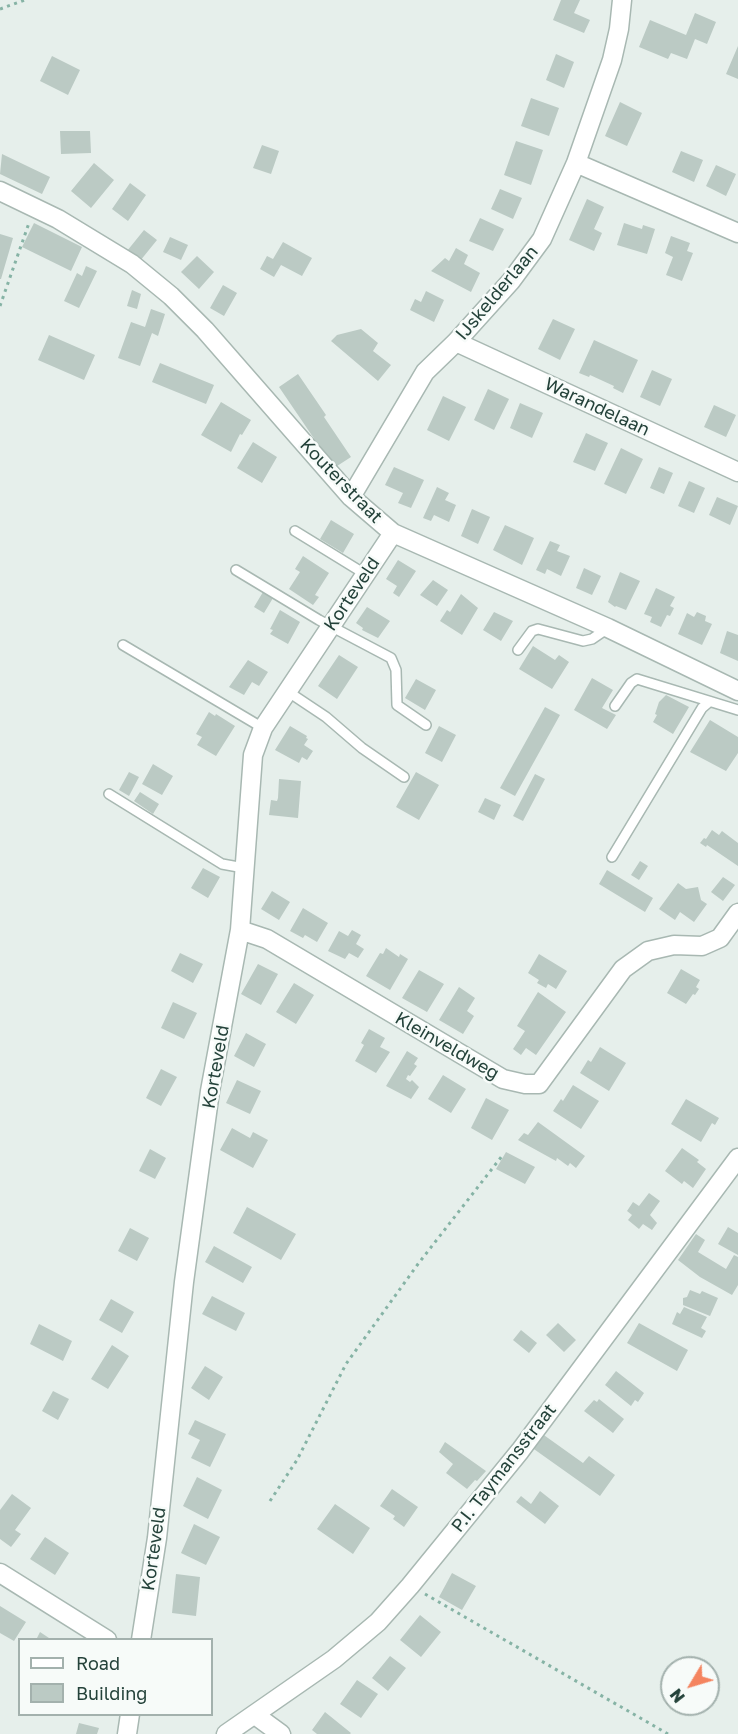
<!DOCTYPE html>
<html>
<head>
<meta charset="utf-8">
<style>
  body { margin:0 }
  #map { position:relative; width:738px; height:1734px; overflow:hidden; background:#e6efeb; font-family:"Golos Text",sans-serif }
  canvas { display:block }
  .legend { position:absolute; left:18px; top:1638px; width:195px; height:78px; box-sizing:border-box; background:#f7fbf9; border:2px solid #a3b1ad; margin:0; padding:8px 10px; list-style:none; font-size:18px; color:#24423a }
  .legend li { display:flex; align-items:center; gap:12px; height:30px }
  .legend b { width:30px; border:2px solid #a3b1ad }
  .north { position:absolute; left:660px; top:1656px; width:60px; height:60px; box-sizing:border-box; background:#f7fbf9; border:2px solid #a3b1ad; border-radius:50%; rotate:232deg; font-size:16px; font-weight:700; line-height:24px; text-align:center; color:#24423a }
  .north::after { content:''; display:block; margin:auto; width:21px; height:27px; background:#f4845f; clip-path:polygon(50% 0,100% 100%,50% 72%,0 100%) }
</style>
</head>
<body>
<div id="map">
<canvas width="738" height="1734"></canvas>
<ul class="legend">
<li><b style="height:8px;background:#fff"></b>Road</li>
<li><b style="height:16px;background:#bbcac4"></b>Building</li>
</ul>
<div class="north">N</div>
</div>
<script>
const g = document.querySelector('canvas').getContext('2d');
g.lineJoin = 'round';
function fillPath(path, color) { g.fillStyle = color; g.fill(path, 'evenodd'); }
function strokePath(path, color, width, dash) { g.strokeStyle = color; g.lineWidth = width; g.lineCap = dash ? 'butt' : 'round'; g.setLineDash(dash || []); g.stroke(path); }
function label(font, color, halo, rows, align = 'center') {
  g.font = font + ' "Golos Text",sans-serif'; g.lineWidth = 5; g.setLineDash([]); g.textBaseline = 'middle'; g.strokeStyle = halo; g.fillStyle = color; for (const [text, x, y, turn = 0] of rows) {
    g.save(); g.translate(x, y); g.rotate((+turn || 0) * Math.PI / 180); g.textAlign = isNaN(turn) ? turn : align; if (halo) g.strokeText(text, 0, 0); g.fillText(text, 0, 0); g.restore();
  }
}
fillPath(new Path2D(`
  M561 0H580L574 13 590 20 584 33 553 20Z
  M695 13 716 22 707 44 695 39 687 59 671 53 668 59 639 47 650 20 686 35Z
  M738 46V79L726 74Z
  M556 54 574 62 564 88 546 80Z
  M52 56 80 70 68 95 40 81Z
  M531 98 559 108 549 136 521 126Z
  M620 102 642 113 627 146 605 136Z
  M60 131H90L91 153 61 154Z
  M516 141 543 150 531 185 504 175Z
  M262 145 279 151 271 174 253 168Z
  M681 151 703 160 694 182 672 172Z
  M2 154 50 177 42 194 0 174Z
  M94 163 114 180 91 208 71 191Z
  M716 165 736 174 726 196 706 186Z
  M130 183 146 195 128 221 112 209Z
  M500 189 522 198 513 219 491 209Z
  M587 199 604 207 594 229 602 233 594 251 569 240Z
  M480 218 504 229 493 251 469 241Z
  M34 223 82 247 71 271 22 247Z
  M624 223 642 229 643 225 655 229 647 254 617 245Z
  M144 230 157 240 140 261 127 251Z
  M0 234 13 238 1 279H0Z
  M671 236 690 243 687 251 693 253 682 281 666 275 673 257 665 253Z
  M170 237 188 245 181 260 163 252Z
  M283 242 312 258 302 276 281 265 274 277 260 269 267 256 273 259Z
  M456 248 468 255 464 264 480 273 471 292 431 271 445 258 449 261Z
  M197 256 214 272 199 289 181 272Z
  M86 266 97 271 79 308 64 301 77 273 82 276Z
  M223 285 237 293 224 316 210 308Z
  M132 290 141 294 137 309 127 306Z
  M426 291 444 300 434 322 410 310 415 299 421 302Z
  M151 309 165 314 158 336 152 333 140 366 118 358 131 322 145 327Z
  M553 319 575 329 560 360 538 349Z
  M361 329 378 343 373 351 391 365 378 381 331 341 337 335Z
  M49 335 95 355 84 380 38 360Z
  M594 340 638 360 623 393 613 388 614 386 590 375 589 377 579 373Z
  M160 363 214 385 206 404 152 382Z
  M652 370 672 379 660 406 640 397Z
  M298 374 326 415 324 417 351 457 334 468 279 387Z
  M488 389 509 399 494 430 474 420Z
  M443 396 466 407 449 441 427 430Z
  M221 402 251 420 242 435 240 434 231 452 201 435Z
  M520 403 543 413 532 438 510 428Z
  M714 405 736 415 726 437 704 427Z
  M586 433 608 443 595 471 573 462Z
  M253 442 277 457 262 483 237 468Z
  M621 448 643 459 626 494 604 484Z
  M394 467 424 480 411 508 398 503 403 493 385 485Z
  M659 467 673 473 664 494 650 488Z
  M689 481 705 488 694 513 678 506Z
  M437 487 449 493 445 500 456 505 449 522 434 515 431 521 423 518Z
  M717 497 738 506 730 525 709 515Z
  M472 509 490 517 478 544 461 536Z
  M331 520 354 534 343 553 320 539Z
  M505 525 534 538 522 565 493 550Z
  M550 541 560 545 557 551 570 556 561 576 547 569 545 574 536 570Z
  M303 556 329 573 315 595 319 597 313 605 289 589 300 572 295 569Z
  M398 560 416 571 399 597 393 593 397 586 386 579Z
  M584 568 601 576 592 595 576 588Z
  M620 572 640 581 626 610 616 606 615 607 608 602Z
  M433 580 448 590 437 606 420 595Z
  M656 588 675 597 670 606 674 608 670 616 667 615 661 627 650 622 652 617 644 614Z
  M263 592 273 598 264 613 254 607Z
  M461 594 478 608 462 635 440 621 447 610 450 612Z
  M367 607 390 621 378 638 362 630 363 628 356 623Z
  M280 610 300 622 288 644 270 634 273 630 270 629Z
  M494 612 513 621 501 641 483 630Z
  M697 612 706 616 705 621 712 624 702 645 678 634 687 613 694 617Z
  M727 631 738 635V661L720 653Z
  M533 646 555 660 559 655 569 662 552 689 519 669Z
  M339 655 358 667 337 699 318 686Z
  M248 660 268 672 259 686 252 682 244 695 229 687Z
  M592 678 613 690 602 708 616 715 607 729 574 710Z
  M416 679 436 690 425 710 405 698Z
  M666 695 689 707 673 734 653 722 657 715 655 714 659 702Z
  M545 707 560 715 515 796 500 788Z
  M209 712 215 716 216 714 235 726 216 756 197 745 202 737 196 734Z
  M710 720 738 737V753L726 771 690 752Z
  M290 726 307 736 306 738 308 739 304 745 313 751 307 760 302 757 299 763 275 750Z
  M439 726 456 735 442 762 425 753Z
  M153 764 173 776 162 795 142 784Z
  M129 772 139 777 129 796 119 790Z
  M416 772 439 785 419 820 396 807Z
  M535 774 545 779 523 821 513 816Z
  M279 779 301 781 298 818 269 815 271 800 277 801 278 798Z
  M140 792 159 804 153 814 134 801Z
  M485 798 501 805 494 820 478 812Z
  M712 830 719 835 722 831 738 843V866L707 845 706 847 700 843 704 838 706 839Z
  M640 861 648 866 639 880 631 875Z
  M203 868 220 877 208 898 191 888Z
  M607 870 653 898 645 912 599 884Z
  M723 877 735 885 723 901 711 892Z
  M678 883 686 889 698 887 701 900 707 904 694 922 680 912 675 920 659 909Z
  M272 891 290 902 279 920 261 909Z
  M303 908 328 923 317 942 305 935 303 938 290 931Z
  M352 930 361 935 356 944 364 949 358 958 349 953 345 959 328 951 339 931 348 936Z
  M386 948 399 957 400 954 408 959 390 990 366 976 380 953 383 954Z
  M180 953 203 964 193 983 171 971Z
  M539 954 567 971 556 989 548 984 546 988 537 983 539 980 528 973Z
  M258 964 278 974 261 1005 241 994Z
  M681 969 700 980 696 987 699 989 695 995 693 994 686 1004 667 993Z
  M419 970 444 984 427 1012 402 998Z
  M294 983 314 995 296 1024 276 1012Z
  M459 987 475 998 467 1011 474 1016 463 1034 439 1020Z
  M538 992 566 1012 536 1055 526 1048 521 1055 513 1049 525 1031 517 1026Z
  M173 1002 197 1013 184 1039 161 1028Z
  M369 1029 385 1038 380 1047 390 1052 376 1073 355 1061 364 1045 361 1043Z
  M246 1033 266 1044 254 1067 234 1056Z
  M600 1047 626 1063 609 1091 580 1073 588 1060 591 1062Z
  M407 1051 418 1058 414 1064 417 1066 410 1076 408 1075 406 1079 410 1082 412 1080 419 1087 411 1099 386 1086Z
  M161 1069 177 1077 161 1106 146 1098Z
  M443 1075 466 1089 451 1113 428 1099Z
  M237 1080 261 1091 250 1114 226 1103Z
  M573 1085 599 1101 581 1129 553 1111 561 1099 563 1101Z
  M486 1098 509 1110 492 1140 471 1128Z
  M686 1099 719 1118 715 1125 712 1123 701 1142 671 1124Z
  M538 1122 585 1156 576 1168 570 1163 568 1166 557 1158 556 1161 518 1140 524 1133 528 1135Z
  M232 1128 250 1138 253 1132 268 1140 253 1168 220 1150Z
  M682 1148 699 1160 697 1162 706 1169 693 1188 684 1181 682 1184 665 1171Z
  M150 1149 166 1158 155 1179 139 1171Z
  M506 1152 535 1167 525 1184 496 1169Z
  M649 1193 660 1201 650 1215 657 1223 652 1230 643 1224 639 1229 628 1220 632 1215 627 1211 633 1202 639 1206Z
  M247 1207 296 1234 281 1260 233 1233Z
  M728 1227 738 1233V1255L718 1244Z
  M130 1228 149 1238 137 1261 118 1251Z
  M696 1234 705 1240 698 1252 726 1269 734 1255 738 1257V1285L732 1295 700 1277 678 1260Z
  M214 1246 252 1267 243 1283 205 1262Z
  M690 1290 700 1294 702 1291 718 1298 710 1316 683 1305V1298L687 1297Z
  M212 1296 245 1313 236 1331 202 1314Z
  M111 1299 134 1312 122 1333 99 1320Z
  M684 1307 707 1317 701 1328 706 1331 702 1338 672 1324 677 1312 680 1314Z
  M558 1323 576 1340 564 1352 546 1335Z
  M639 1323 688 1350 677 1371 627 1343Z
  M39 1324 72 1341 63 1361 30 1344Z
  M521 1330 537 1343 529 1353 513 1340Z
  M112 1345 129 1356 108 1389 91 1379Z
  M205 1366 223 1377 209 1400 191 1388Z
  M616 1371 644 1393 638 1402 635 1400 631 1406 605 1385Z
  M53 1391 69 1399 58 1420 42 1411Z
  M599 1399 624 1419 613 1433 584 1411 594 1400 597 1402Z
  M195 1420 226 1434 210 1467 191 1458 200 1440 188 1434Z
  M541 1433 583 1463 589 1456 615 1475 600 1496 531 1447Z
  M445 1442 486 1471 477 1481 475 1480 467 1489 446 1473 453 1464 439 1452Z
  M197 1477 222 1490 208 1519 183 1506Z
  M392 1489 418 1507 404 1527 393 1519 395 1516 380 1506Z
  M540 1491 559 1506 545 1524 516 1502 521 1496 531 1504Z
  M12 1494 31 1508 15 1530 21 1534 11 1547 0 1539V1510Z
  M335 1504 370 1528 353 1554 317 1529Z
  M194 1524 220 1537 206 1565 181 1553Z
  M45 1537 69 1553 55 1575 30 1559Z
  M452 1573 476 1586 462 1610 439 1597Z
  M176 1574 200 1577 196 1616 172 1613Z
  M0 1606 26 1622 14 1641 0 1633Z
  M420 1615 441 1632 421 1657 400 1640Z
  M40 1632 52 1640H36Z
  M390 1656 406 1668 388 1691 372 1678Z
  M357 1680 378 1694 361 1718 340 1704Z
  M325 1712 351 1733 350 1734H317L312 1730Z
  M79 1723 99 1728 97 1734H76Z`), '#bbcac4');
const lane = new Path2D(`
  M295 531 365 574
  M236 570 319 620 391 658 396 670 397 705 426 725
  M123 645 263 728
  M518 650 532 631 538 629 583 641 592 639 608 628
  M287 691 326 717 362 748 404 777
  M615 706 631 683 637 679 738 710
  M109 794 222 864 244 868
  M612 857 702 708 709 702`);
const street = new Path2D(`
  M576 163 738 233
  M0 191 58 219 132 264 171 296 205 330 351 497 393 533 608 628 738 691
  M456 342 738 472
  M351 497 425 372 456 342 511 281 542 239 576 163 612 60 619 29 622 0
  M240 930 267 939 503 1079 525 1084H539L623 969 648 951 674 945 702 946 720 938 738 913
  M0 1573 107 1640
  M141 1640 157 1538 184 1282 210 1091 240 930 253 755 263 728 393 533
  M255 1715 281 1734
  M127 1734 130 1714
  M226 1734 334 1659 378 1622 410 1586 520 1451 738 1158`);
strokePath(lane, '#a8b8b2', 12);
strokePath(street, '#a8b8b2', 21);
strokePath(new Path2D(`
  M0 9 25 0
  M0 306 29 223
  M270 1501 297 1460 346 1364 418 1264 502 1156
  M425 1594 668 1734`), '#86b3a5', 3, [3, 4.5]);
strokePath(lane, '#fff', 9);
strokePath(street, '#fff', 18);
label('18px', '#24423a', '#f7fbf9', [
  ["IJskelderlaan",497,293,-50],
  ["Warandelaan",597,407,25],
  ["Kouterstraat",341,481,46],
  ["Korteveld",352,594,-56],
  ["Kleinveldweg",447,1046,30],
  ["Korteveld",216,1067,-80],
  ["P.I. Taymansstraat",504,1468,-52],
  ["Korteveld",154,1549,-82]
]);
</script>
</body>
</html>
